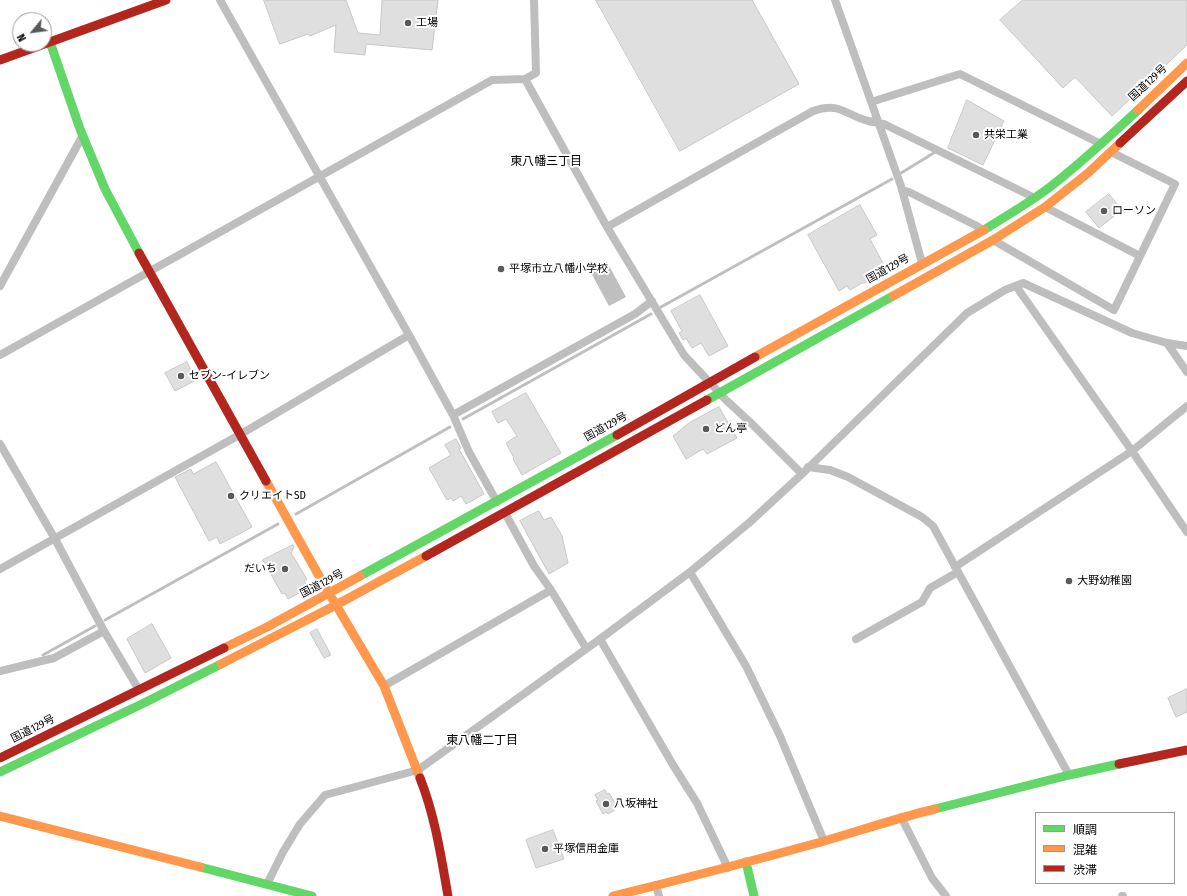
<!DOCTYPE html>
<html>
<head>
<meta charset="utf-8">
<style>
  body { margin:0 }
  #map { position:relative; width:1187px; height:896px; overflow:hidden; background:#fff; font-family:"Fira Sans Condensed","Noto Sans JP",sans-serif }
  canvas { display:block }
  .legend { position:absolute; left:1035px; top:812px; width:140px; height:72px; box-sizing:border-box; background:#fff; border:1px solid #999; margin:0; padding:5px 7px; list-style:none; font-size:12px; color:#000 }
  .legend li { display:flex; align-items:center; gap:8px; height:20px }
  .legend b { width:20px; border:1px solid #999 }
  .north { position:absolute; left:12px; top:12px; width:40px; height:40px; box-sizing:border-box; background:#fff; border:1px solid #999; border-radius:50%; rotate:241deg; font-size:11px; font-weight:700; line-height:16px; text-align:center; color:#000 }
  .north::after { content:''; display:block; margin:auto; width:14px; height:18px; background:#595959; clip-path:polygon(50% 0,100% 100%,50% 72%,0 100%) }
</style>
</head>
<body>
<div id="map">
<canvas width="1187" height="896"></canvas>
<ul class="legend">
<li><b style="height:5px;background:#63d668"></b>順調</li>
<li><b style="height:5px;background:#ff974d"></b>混雑</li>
<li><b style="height:5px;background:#b3261e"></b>渋滞</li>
</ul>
<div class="north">N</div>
</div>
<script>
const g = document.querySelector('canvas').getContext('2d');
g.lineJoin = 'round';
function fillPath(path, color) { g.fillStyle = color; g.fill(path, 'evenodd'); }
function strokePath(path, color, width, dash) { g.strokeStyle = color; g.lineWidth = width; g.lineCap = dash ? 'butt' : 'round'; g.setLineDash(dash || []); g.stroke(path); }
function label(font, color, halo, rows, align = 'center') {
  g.font = font + ' "Fira Sans Condensed","Noto Sans JP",sans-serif'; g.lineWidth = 4; g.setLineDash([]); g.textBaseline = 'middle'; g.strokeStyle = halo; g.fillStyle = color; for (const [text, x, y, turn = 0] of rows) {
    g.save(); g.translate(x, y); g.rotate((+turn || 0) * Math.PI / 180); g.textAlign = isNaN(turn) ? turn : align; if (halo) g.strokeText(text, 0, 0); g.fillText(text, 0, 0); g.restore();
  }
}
fillPath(new Path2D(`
  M607 262 626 297 609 306 590 271Z`), '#bfbfbf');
strokePath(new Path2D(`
  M901 173 937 151
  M661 307 892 179
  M463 419 651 314
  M296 514 450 427
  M105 620 278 524
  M43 655 95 626`), '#bfbfbf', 3);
const building = new Path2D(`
  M264 0H346L358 33 380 35 382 0H438L432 50 366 44 365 55 334 52 336 25 310 36 308 34 280 44Z
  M596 0H752L799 84 680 151Z
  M1023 0H1187V45L1112 116 1075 77 1063 88 1000 20Z
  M967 100 1004 121 983 165 948 148Z
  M1109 194 1122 210 1099 228 1086 212Z
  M860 205 877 235 870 239 884 265 870 273 873 279 864 283H862L850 290 847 286 839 291 808 235Z
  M700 295 728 346 709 356 701 343 692 348 686 338 683 340 679 333 682 331 671 311Z
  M187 362 196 380 175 391 165 373Z
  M526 393 561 453 522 475 513 459 514 458 506 443 517 436 506 419 498 423 492 412Z
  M719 407 737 438 707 454 703 449 686 459 673 436 689 423Z
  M456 439 461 448 459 449 484 494 466 504 461 496 453 501 451 498 447 500 429 468 451 455 445 445Z
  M216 462 252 527 220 544 217 537 209 541 175 477 191 469 193 474Z
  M539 511 544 520 551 517 562 536 568 563 549 574 520 521Z
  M293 545 294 547 291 553 307 579 304 581 307 586 302 589 303 591 288 599 285 593 282 594 263 560Z
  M152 624 171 658 145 673 127 639Z
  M317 629 331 655 324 658 310 633Z
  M1187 689V712L1176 717 1168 698Z
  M605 790 607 794 609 793 617 806 614 808 615 810 608 814 606 812 603 814 596 801 598 800 595 795Z
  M553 830 564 859 536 868 526 840Z`);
fillPath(building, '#dfdfdf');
strokePath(building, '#c7c7c7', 1);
strokePath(new Path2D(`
  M220 0 409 335 453 415 469 452 497 502
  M534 0 536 73 525 79 607 227 684 355 726 400 752 424 802 474
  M835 0 901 186 922 263
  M871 102 960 74 1101 144
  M902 190 909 192 975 225 983 230
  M1045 207 1140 256
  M607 227 813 111C840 102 844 114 868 121 873 122 879 123 884 124L1035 198
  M993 240 1114 310 1175 184 1111 152
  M0 286 83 135
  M1016 286 1132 451 1187 532
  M1167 343 1187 372
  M0 355 492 80 525 79
  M453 415 635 314 652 301
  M0 444 55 539 104 631 139 690
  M808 467 830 470 848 477 922 517 933 526 1069 775
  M505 513 534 566 551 590 586 648
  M955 567 1132 451 1187 406
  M0 569 241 434 409 335
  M690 572 746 666 780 736 824 841
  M600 639 673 765 697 803 728 868
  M856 639 922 602 930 588 958 572
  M0 671 54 658 104 631
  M384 686 551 590
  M901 817 932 878 946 896
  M267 884 283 852 300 824 325 795 418 770 600 639 690 572 750 522 802 474 967 313 1005 290 1023 283 1132 333 1167 343 1187 346
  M656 885 659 896
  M1122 896H1123`), '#bebebe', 8);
strokePath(new Path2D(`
  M50 42 80 129 105 189 139 253
  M984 230C1006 216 1029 203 1050 187 1081 163 1109 137 1138 110
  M707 400 893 296
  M360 576 617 435
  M0 772 146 702 221 664
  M935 809 1069 775 1119 764
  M746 862 754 896
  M200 867 312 896`), '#63d668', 9);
strokePath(new Path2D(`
  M1138 110 1187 63
  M893 296 993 240 1045 207 1088 173 1120 143
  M755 357 984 230
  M266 481 323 583 384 686 420 778
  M224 648 267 627 360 576
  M221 664 336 605 426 556
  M0 816 200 867
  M613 896C683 879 752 861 821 842 859 831 897 818 935 809`), '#ff974d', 9);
strokePath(new Path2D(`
  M0 60 166 0
  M1120 143 1187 81
  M139 253 266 481
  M617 435 755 357
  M426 556 707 400
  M0 758 224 648
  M1119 764 1187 750
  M420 778C435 816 441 856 448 896`), '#b3261e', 9);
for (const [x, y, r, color] of [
  [408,23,4,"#595959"],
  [976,135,4,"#595959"],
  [1104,211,4,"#595959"],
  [501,269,4,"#595959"],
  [181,376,4,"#595959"],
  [706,429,4,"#595959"],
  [231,496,4,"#595959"],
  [285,569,4,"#595959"],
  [1069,581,4,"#595959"],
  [606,804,4,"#595959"],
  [545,849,4,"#595959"]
]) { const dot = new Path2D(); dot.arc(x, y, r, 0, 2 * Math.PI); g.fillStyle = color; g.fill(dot); strokePath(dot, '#fff', 1.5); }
label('11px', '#000', '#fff', [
  ["工場",416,23],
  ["共栄工業",984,135],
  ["ローソン",1112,211],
  ["平塚市立八幡小学校",509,269],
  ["セブン-イレブン",189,376],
  ["どん亭",714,429],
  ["クリエイトSD",239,496],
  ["だいち",277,569,"right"],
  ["大野幼稚園",1077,581],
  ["八坂神社",614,804],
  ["平塚信用金庫",553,849]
], 'left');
label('11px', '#000', '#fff', [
  ["国道129号",1148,83,-43],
  ["国道129号",888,269,-29],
  ["国道129号",606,427,-29],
  ["国道129号",322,584,-28],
  ["国道129号",33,729,-27]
]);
label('12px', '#000', '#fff', [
  ["東八幡三丁目",546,162],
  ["東八幡二丁目",482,741]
]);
</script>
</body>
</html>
